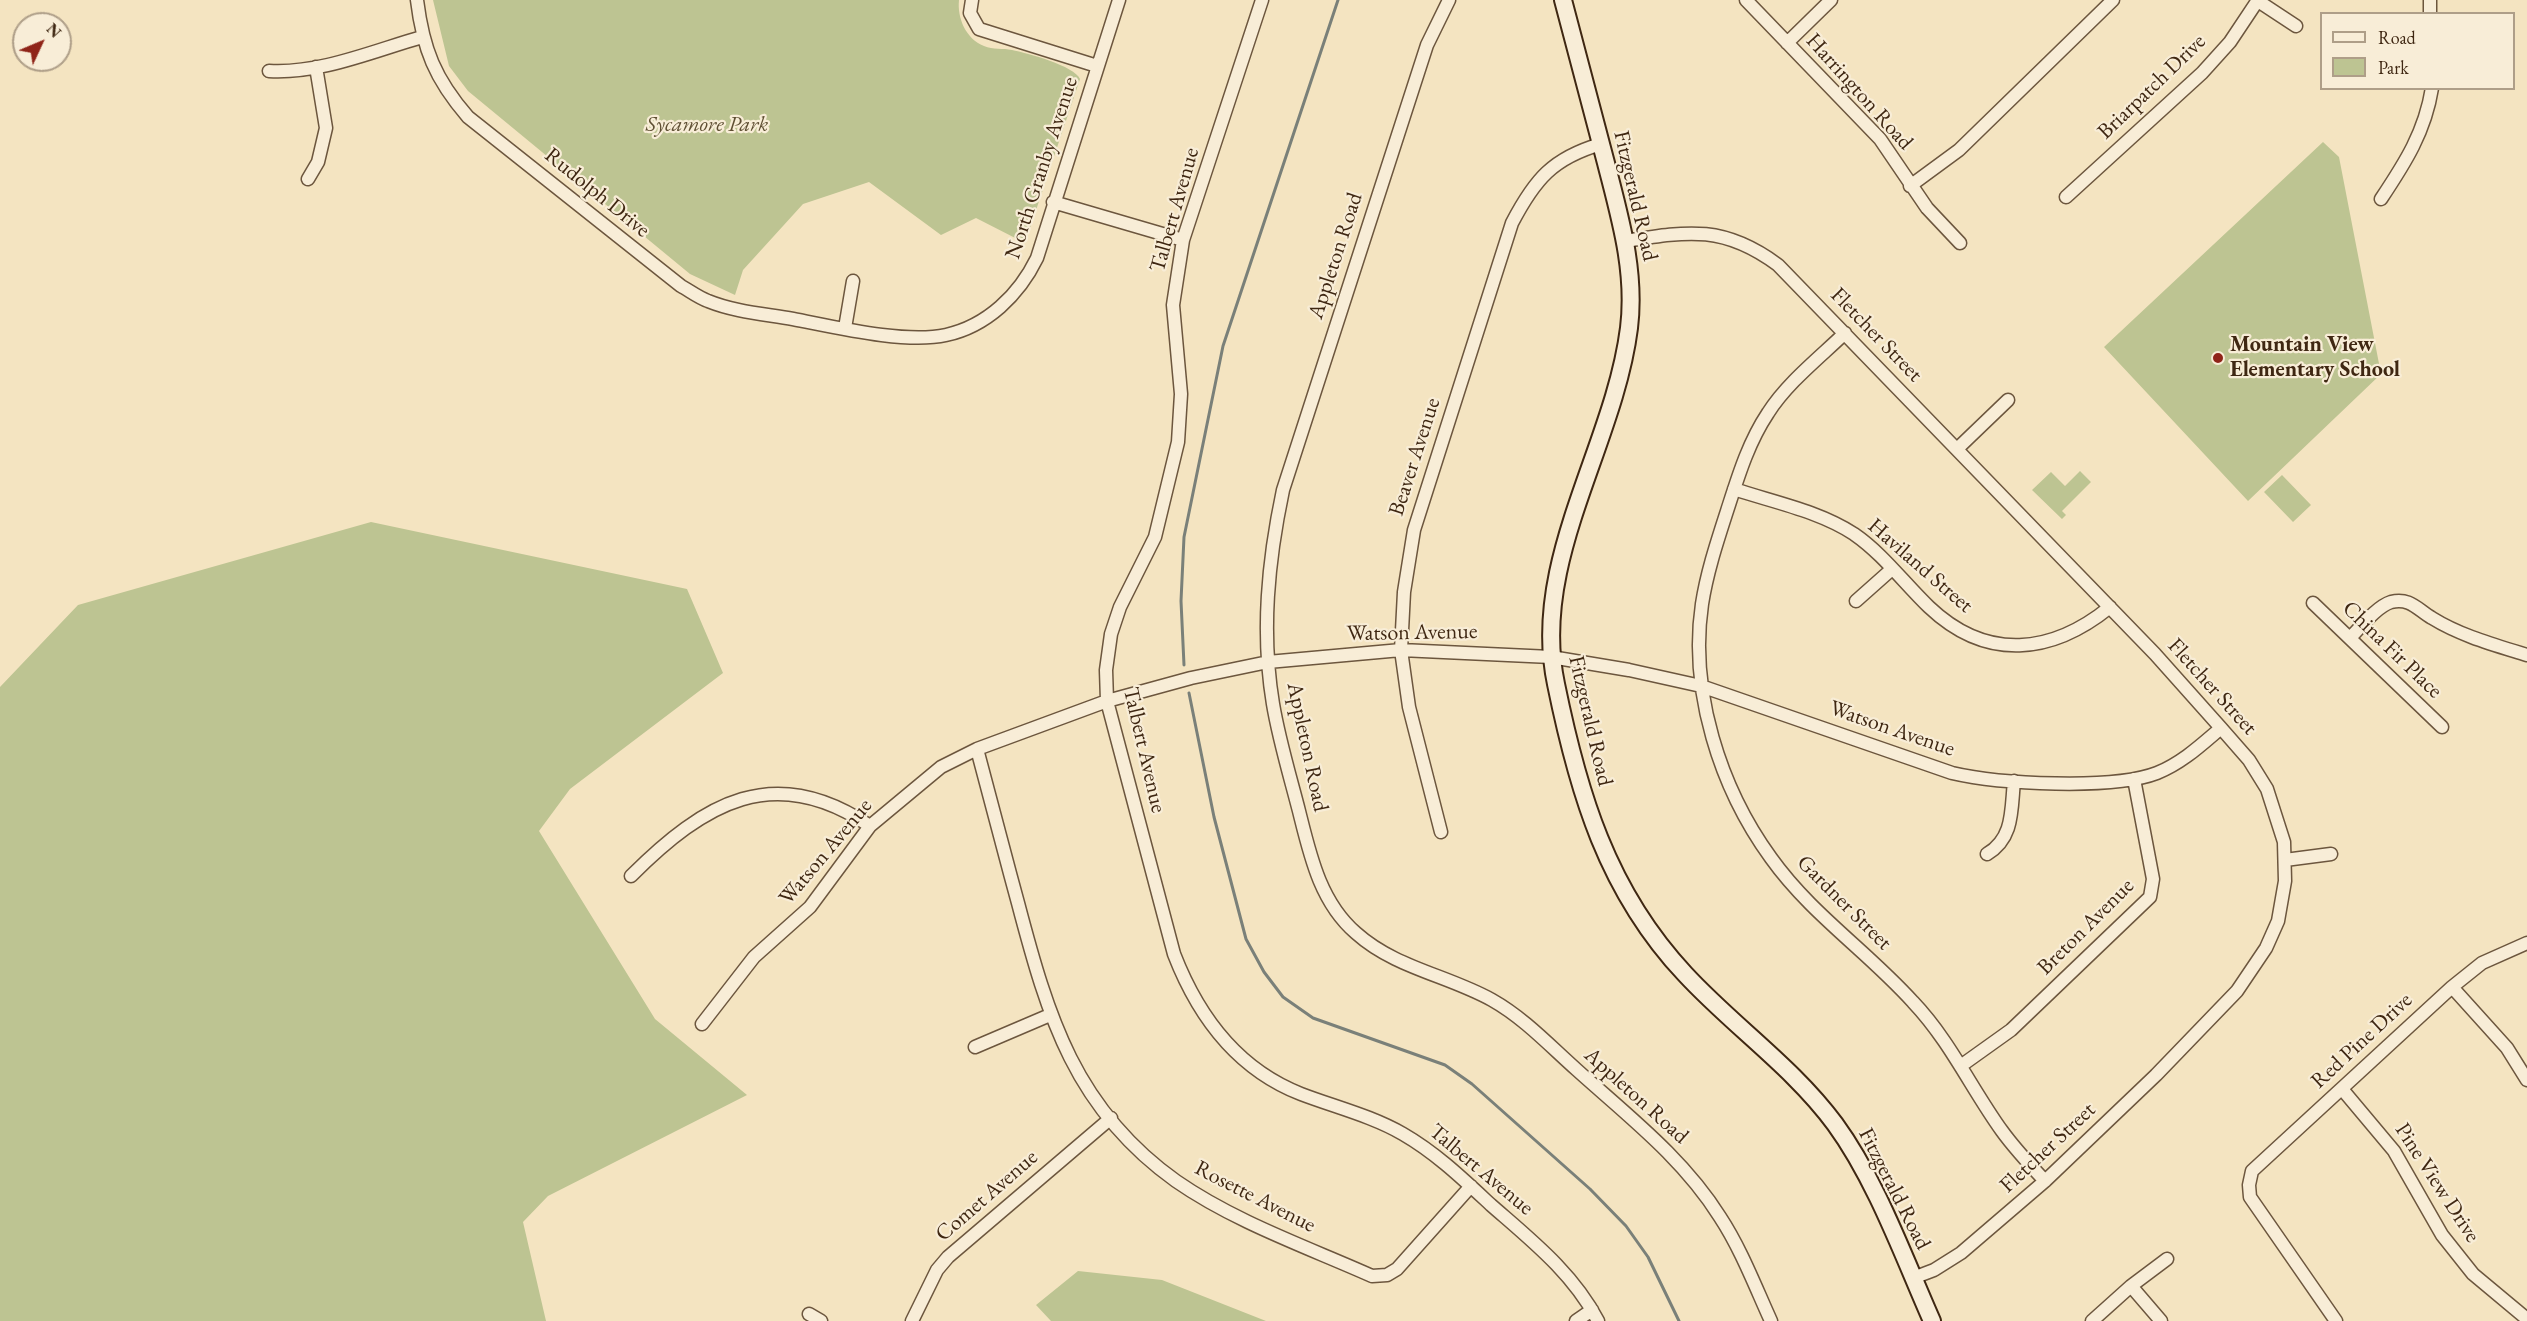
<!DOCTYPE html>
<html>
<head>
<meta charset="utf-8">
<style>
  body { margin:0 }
  #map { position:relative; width:2527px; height:1321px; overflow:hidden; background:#f4e4c1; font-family:"EB Garamond",serif }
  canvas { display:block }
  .legend { position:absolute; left:2320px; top:12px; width:195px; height:78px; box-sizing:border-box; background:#f8edd7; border:2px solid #ae9e88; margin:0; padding:8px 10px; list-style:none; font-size:18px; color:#3f2712 }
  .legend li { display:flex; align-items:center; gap:12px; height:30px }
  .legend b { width:30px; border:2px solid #ae9e88 }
  .north { position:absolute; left:12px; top:12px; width:60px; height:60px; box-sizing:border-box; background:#f8edd7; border:2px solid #ae9e88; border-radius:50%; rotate:46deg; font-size:16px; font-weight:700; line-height:24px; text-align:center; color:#3f2712 }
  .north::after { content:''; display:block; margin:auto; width:21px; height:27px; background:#8f2418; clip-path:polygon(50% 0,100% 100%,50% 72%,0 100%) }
</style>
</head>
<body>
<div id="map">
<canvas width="2527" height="1321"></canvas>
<ul class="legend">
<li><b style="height:8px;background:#f8edd7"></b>Road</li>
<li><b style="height:16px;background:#bdc492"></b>Park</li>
</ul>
<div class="north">N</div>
</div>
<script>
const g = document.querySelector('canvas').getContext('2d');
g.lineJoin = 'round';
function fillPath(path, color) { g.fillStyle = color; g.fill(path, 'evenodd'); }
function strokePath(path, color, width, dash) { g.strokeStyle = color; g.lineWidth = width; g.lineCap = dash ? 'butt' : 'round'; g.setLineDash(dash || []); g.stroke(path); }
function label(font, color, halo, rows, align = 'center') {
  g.font = font + ' "EB Garamond",serif'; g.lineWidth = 4.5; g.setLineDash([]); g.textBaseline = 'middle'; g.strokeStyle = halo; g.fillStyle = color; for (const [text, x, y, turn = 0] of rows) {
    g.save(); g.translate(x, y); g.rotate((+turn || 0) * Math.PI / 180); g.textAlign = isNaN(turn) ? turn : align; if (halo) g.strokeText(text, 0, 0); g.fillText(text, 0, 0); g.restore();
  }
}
fillPath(new Path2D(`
  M433 0H959C957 18 966 39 984 46 993 50 1003 48 1012 50 1027 53 1075 66 1080 79L1025 243 976 218 941 235 869 182 803 204 743 270 735 295 690 274 468 91 449 66Z
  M2323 142 2339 157 2381 374 2248 501 2104 347Z
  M2080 471 2091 482 2062 511 2066 515 2062 519 2032 490 2051 472 2065 486Z
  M2282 475 2311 505 2293 522 2264 492Z
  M371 522 687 589 723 673 570 789 539 831 655 1019 747 1095 548 1196 523 1222 546 1321H0V687L78 605Z
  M1078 1271 1162 1280 1266 1321H1051L1036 1305Z`), '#bdc492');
strokePath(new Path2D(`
  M1184 665 1181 601 1184 537 1223 346 1338 0
  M1189 693 1214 817 1246 939 1264 972 1283 997 1313 1018 1445 1065 1472 1084 1590 1189 1626 1226 1648 1257 1679 1321`), '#7a8079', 3);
const street = new Path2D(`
  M417 0C423 49 435 79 468 117L681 286C690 291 699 298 708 301 735 312 765 314 793 319 835 327 905 344 946 335 987 326 1019 295 1037 258L1119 0
  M972 0 970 13 979 29 1097 66
  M1262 0 1183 240 1173 305 1181 394 1178 442 1155 537 1120 607 1111 634 1106 670 1107 701 1174 954C1198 1016 1237 1069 1301 1094 1335 1107 1372 1116 1403 1134 1436 1153 1463 1179 1491 1205 1531 1240 1573 1273 1598 1321
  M1449 0 1427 45 1283 490C1268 561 1261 632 1273 704 1279 740 1290 776 1299 811 1310 855 1320 902 1356 933 1395 968 1447 975 1492 1000 1524 1018 1550 1046 1577 1070 1628 1116 1683 1158 1720 1217 1741 1249 1755 1286 1771 1321
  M1746 0 1880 139 1927 208 1960 243
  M2430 0V14
  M2258 1 2296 26
  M1787 43 1831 0
  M269 71C320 74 373 51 422 37
  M308 179 318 162 326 128 316 67
  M1910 186 1959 150 2113 0
  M2066 197 2202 73 2230 42 2258 0
  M2381 199C2405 163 2425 132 2432 88
  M1053 202 1183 240
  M1626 241C1689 231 1724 225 1778 265L2155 654 2221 728 2249 760 2267 789 2284 842 2285 881 2278 921 2266 948 2237 991 2156 1075 2045 1181 1961 1253 1934 1270 1913 1278
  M845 328 853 281
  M1845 333C1819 358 1787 383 1768 413 1748 443 1738 477 1727 511 1717 542 1707 572 1702 604 1689 691 1720 788 1771 858 1811 914 1867 951 1913 1002 1950 1041 1971 1088 2002 1131 2015 1149 2030 1165 2045 1181
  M1957 449 2008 400
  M1734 489C1773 502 1819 511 1854 534 1883 554 1904 583 1929 607 1987 662 2052 654 2110 607
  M1856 601 1892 569
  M2313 603 2442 727
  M2350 638C2361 627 2376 607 2391 602 2410 597 2418 610 2432 618 2461 636 2495 645 2527 655
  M977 749C991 801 1004 852 1018 903 1048 1017 1075 1109 1176 1181 1235 1222 1307 1247 1372 1276L1387 1275 1397 1269 1471 1186
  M1441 832 1409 707 1401 650 1404 592 1414 530 1512 223C1535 179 1553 158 1601 144
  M1987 854C2014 838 2011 810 2014 781
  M2285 860 2331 854
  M631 876C704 803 774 761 870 826
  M2452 987 2507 1048 2527 1080
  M702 1024 754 957 810 907 870 826 941 767 977 749 1107 701 1191 678 1268 662 1401 650 1551 657 1629 670 1701 686 1952 773C1999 784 2113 790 2157 773 2182 763 2201 745 2221 728
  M975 1047 1050 1015
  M1962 1065 2011 1030 2150 897 2153 879 2134 779
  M2342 1089 2394 1151 2442 1235 2473 1274 2527 1319
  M2131 1286 2161 1321
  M809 1314 821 1321
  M912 1321 937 1270 948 1257 1111 1118
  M1576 1321 1592 1310
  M2092 1321 2131 1286 2167 1259
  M2336 1321 2250 1197 2249 1185 2252 1171 2452 987 2482 963 2527 943`);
const secondary = new Path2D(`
  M1563 0C1577 54 1592 108 1606 163 1620 218 1636 271 1629 328 1614 447 1530 561 1556 684 1578 792 1607 891 1685 974 1733 1026 1793 1067 1835 1124 1876 1180 1904 1258 1932 1321`);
strokePath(street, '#6c563e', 15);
strokePath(secondary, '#3f2712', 20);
strokePath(street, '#f8edd7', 12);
strokePath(secondary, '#f8edd7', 16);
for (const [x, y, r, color] of [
  [2218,358,6,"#8f2418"]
]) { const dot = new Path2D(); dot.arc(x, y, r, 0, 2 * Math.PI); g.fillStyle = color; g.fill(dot); strokePath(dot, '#f8edd7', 2); }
label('22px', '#3f2712', '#f8edd7', [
  ["Briarpatch Drive",2152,87,-44],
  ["Harrington Road",1859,92,48],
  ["North Granby Avenue",1042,168,-72],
  ["Rudolph Drive",597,193,39],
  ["Fitzgerald Road",1635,196,77],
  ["Talbert Avenue",1175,210,-74],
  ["Appleton Road",1336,256,-72],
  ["Fletcher Street",1876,335,46],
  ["Beaver Avenue",1415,457,-72],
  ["Haviland Street",1920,566,41],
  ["Watson Avenue",1412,633,-1],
  ["China Fir Place",2392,650,44],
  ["Fletcher Street",2212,687,48],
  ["Fitzgerald Road",1590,721,77],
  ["Watson Avenue",1892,729,19],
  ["Appleton Road",1307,747,78],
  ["Talbert Avenue",1144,750,77],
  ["Watson Avenue",826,852,-50],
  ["Gardner Street",1844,903,45],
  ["Breton Avenue",2086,927,-45],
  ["Red Pine Drive",2362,1041,-43],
  ["Appleton Road",1636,1096,42],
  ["Fletcher Street",2048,1148,-43],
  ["Talbert Avenue",1481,1170,40],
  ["Pine View Drive",2437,1183,57],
  ["Fitzgerald Road",1894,1189,63],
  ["Comet Avenue",987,1196,-41],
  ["Rosette Avenue",1255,1197,27]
]);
label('italic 22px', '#5e4e32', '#f8edd7', [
  ["Sycamore Park",707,125]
]);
label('bold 22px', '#3f2712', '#f8edd7', [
  ["Mountain View",2230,345],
  ["Elementary School",2230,370]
], 'left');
</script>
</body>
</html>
